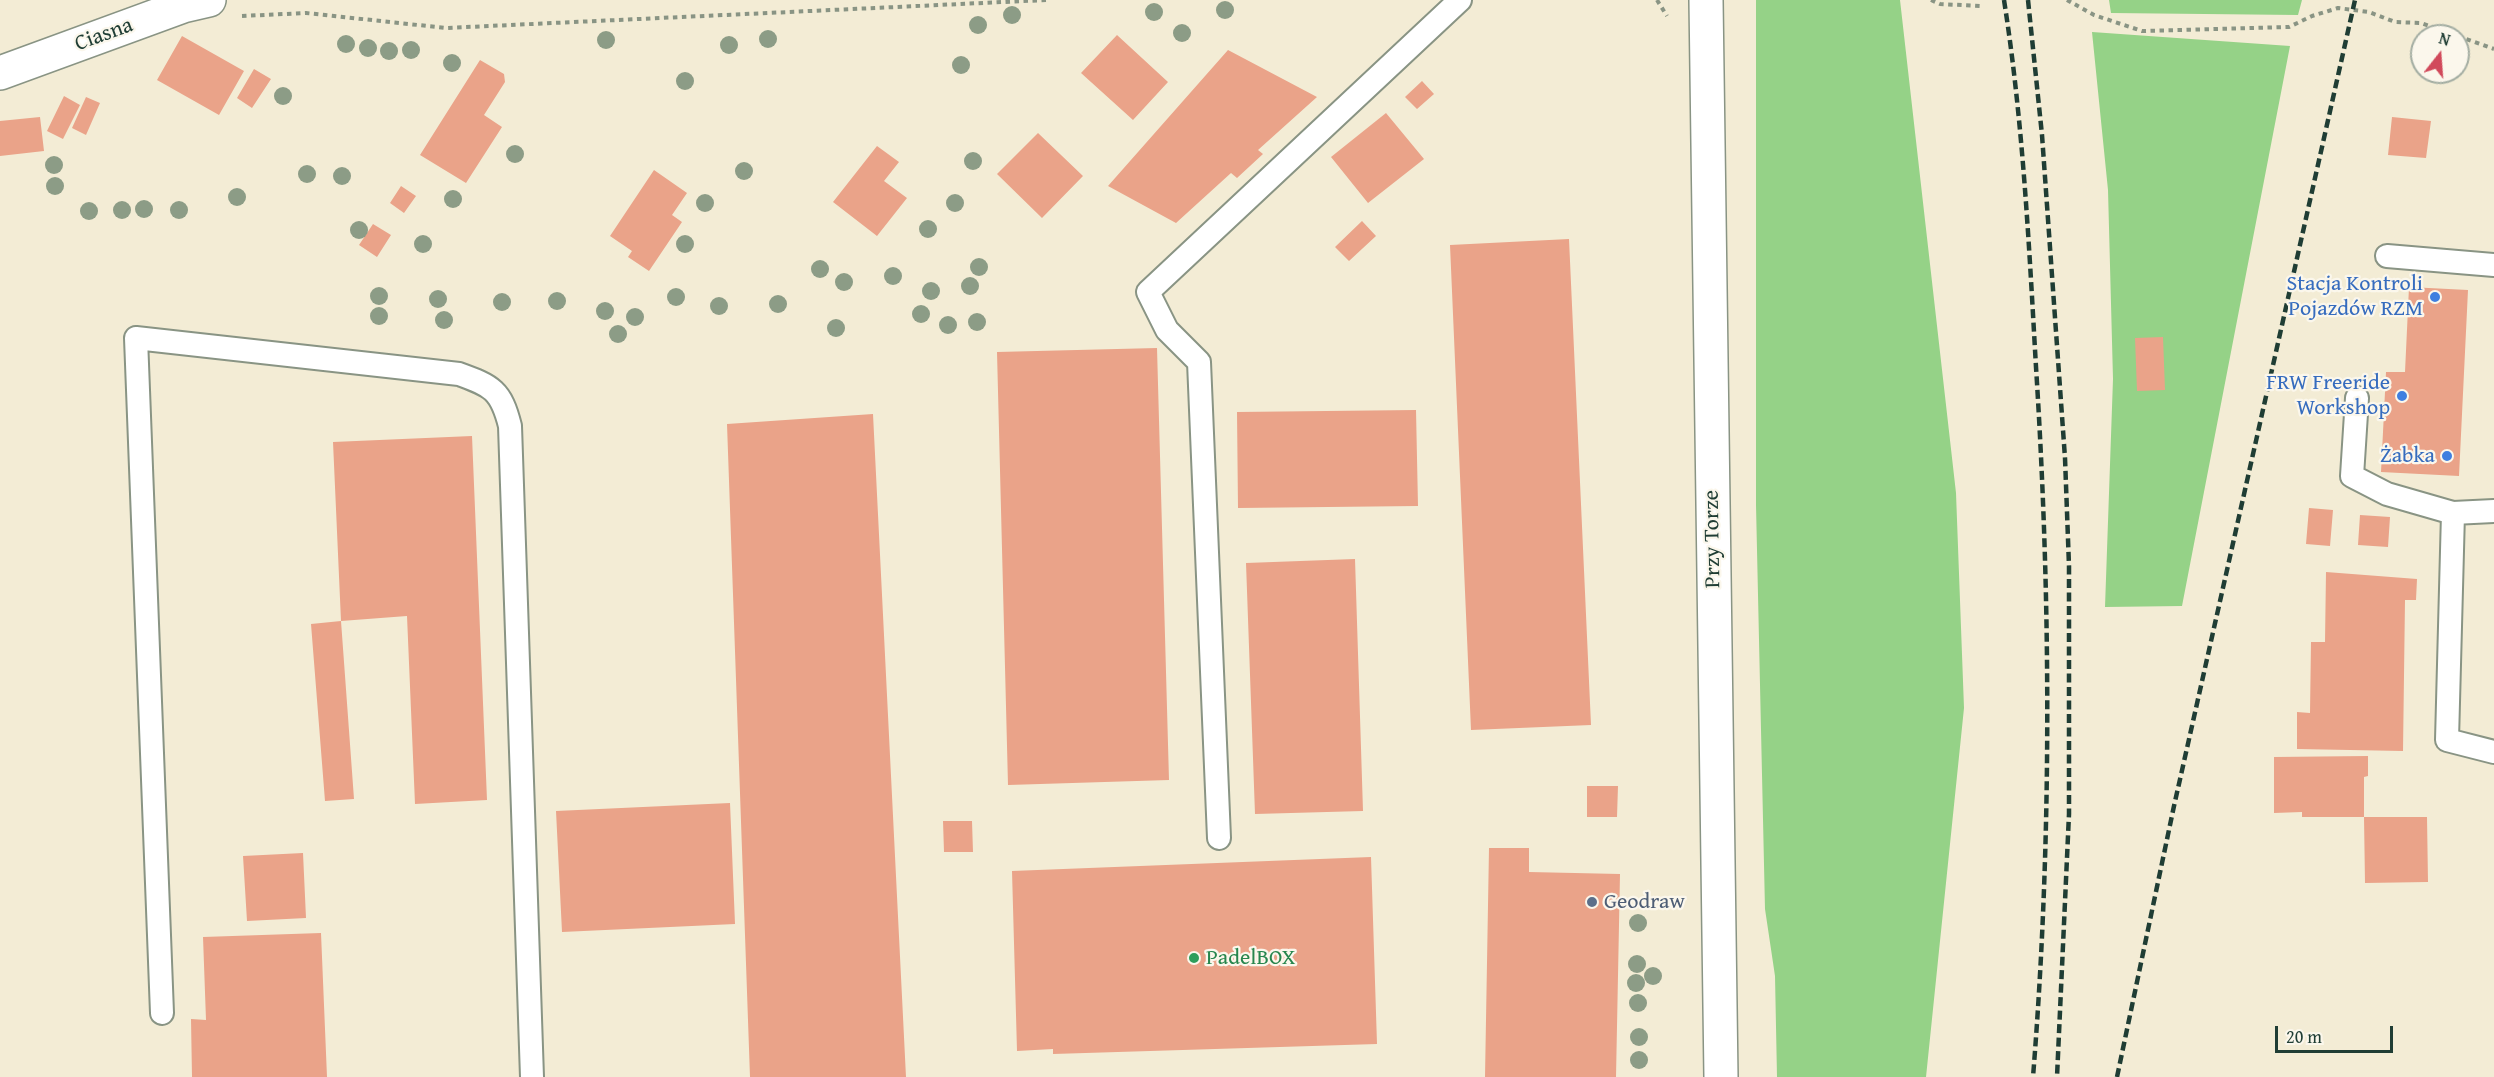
<!DOCTYPE html>
<html>
<head>
<meta charset="utf-8">
<style>
  body { margin:0 }
  #map { position:relative; width:2494px; height:1077px; overflow:hidden; background:#f3ecd5; font-family:"Gentium Book Plus",serif }
  canvas { display:block }
  .north { position:absolute; left:2410px; top:24px; width:60px; height:60px; box-sizing:border-box; background:#fbf7ec; border:2px solid #a3ada2; border-radius:50%; rotate:17deg; font-size:16px; font-weight:700; line-height:24px; text-align:center; color:#1f3d34 }
  .north::after { content:''; display:block; margin:auto; width:21px; height:27px; background:#d1495b; clip-path:polygon(50% 0,100% 100%,50% 72%,0 100%) }
  .scale { position:absolute; left:2275px; top:1026px; width:118px; height:27px; box-sizing:border-box; border:3px solid #1f3d34; border-top:0; padding-left:8px; font-size:18px; line-height:21px; white-space:nowrap; color:#1f3d34; -webkit-text-stroke:4px #fbf7ec; paint-order:stroke }
</style>
</head>
<body>
<div id="map">
<canvas width="2494" height="1077"></canvas>
<div class="north">N</div>
<div class="scale">20 m</div>
</div>
<script>
const g = document.querySelector('canvas').getContext('2d');
g.lineJoin = 'round';
function fillPath(path, color) { g.fillStyle = color; g.fill(path, 'evenodd'); }
function strokePath(path, color, width, dash) { g.strokeStyle = color; g.lineWidth = width; g.lineCap = dash ? 'butt' : 'round'; g.setLineDash(dash || []); g.stroke(path); }
function label(font, color, halo, rows, align = 'center') {
  g.font = font + ' "Gentium Book Plus",serif'; g.lineWidth = 4.5; g.setLineDash([]); g.textBaseline = 'middle'; g.strokeStyle = halo; g.fillStyle = color; for (const [text, x, y, turn = 0] of rows) {
    g.save(); g.translate(x, y); g.rotate((+turn || 0) * Math.PI / 180); g.textAlign = isNaN(turn) ? turn : align; if (halo) g.strokeText(text, 0, 0); g.fillText(text, 0, 0); g.restore();
  }
}
fillPath(new Path2D(`
  M1756 0H1900L1956 493 1964 708 1926 1077H1777L1775 976 1765 909 1756 505Z
  M2109 0H2302L2298 15 2111 13Z
  M2092 32 2290 46 2182 606 2105 607 2113 379 2108 190Z`), '#95d287');
fillPath(new Path2D(`
  M1117 35 1168 82 1133 120 1081 73Z
  M182 36 244 71 219 115 157 80Z
  M1228 50 1317 97 1258 150 1263 154 1237 178 1231 173 1176 223 1108 186Z
  M480 60 504 74 505 82 484 115 502 127 466 183 420 155Z
  M254 69 271 79 252 108 237 98Z
  M1422 81 1434 94 1417 109 1405 97Z
  M64 96 80 105 63 139 47 131Z
  M86 97 100 103 86 135 72 128Z
  M1386 113 1424 159 1368 203 1331 157Z
  M40 117 44 151 0 156V121Z
  M2392 117 2431 121 2426 158 2388 155Z
  M1038 133 1083 176 1042 218 997 174Z
  M877 146 899 162 884 181 907 198 877 236 833 202Z
  M654 170 687 193 672 215 682 222 649 271 628 257 632 251 610 236Z
  M401 186 416 196 404 213 390 203Z
  M1362 221 1376 236 1349 261 1335 247Z
  M373 224 391 235 377 257 359 245Z
  M1569 239 1591 725 1471 730 1450 245Z
  M2409 287 2468 290 2459 476 2381 472 2386 372H2405Z
  M2163 337 2165 390 2137 391 2135 338Z
  M1157 348 1169 780 1008 785 997 352Z
  M1416 410 1418 506 1238 508 1237 412Z
  M873 414 906 1077H750L727 424Z
  M472 436 487 800 415 804 407 616 341 621 354 799 325 801 311 624 341 621 333 442Z
  M2309 508 2333 510 2330 546 2306 544Z
  M2360 515 2390 517 2388 547 2358 545Z
  M1355 559 1363 811 1255 814 1246 563Z
  M2326 572 2417 579 2416 600H2405L2403 751 2297 749V712L2310 713 2311 642H2325Z
  M2368 756V776L2364 777V817H2427L2428 882 2365 883 2364 817H2302V812L2274 813V757Z
  M1587 786H1618L1617 817H1587Z
  M730 803 735 924 562 932 556 811Z
  M943 821H972L973 852H944Z
  M1489 848H1529V872L1620 874 1616 1077H1485Z
  M303 853 306 918 247 921 243 856Z
  M1371 857 1377 1044 1053 1054V1049L1017 1051 1012 871Z
  M321 933 327 1077H192L191 1019 206 1020 203 937Z`), '#eaa389');
const service = new Path2D(`
  M2387 256 2494 265
  M2357 398 2352 476 2387 494 2453 513
  M2494 511 2453 513 2447 740 2494 752
  M1219 838 1199 362 1167 330 1148 292 1460 0
  M162 1013 136 338 459 374C492 386 501 390 510 426L532 1077`);
const minor = new Path2D(`
  M0 73 183 6 209 0`);
const tertiary = new Path2D(`
  M1706 0 1721 1077`);
strokePath(service, '#899484', 26);
strokePath(minor, '#899484', 36);
strokePath(tertiary, '#899484', 36);
strokePath(new Path2D(`
  M1657 0 1667 16
  M1931 0 1940 4 1980 6
  M2067 0 2094 15 2142 31 2289 27 2312 16 2338 8 2369 12 2395 22 2421 23 2457 36
  M242 16 306 13 446 28 1046 0
  M2458 36 2494 49`), '#899484', 4, [4.5, 4.5]);
strokePath(service, '#fff', 22);
strokePath(minor, '#fff', 33);
strokePath(tertiary, '#fff', 33);
strokePath(new Path2D(`
  M2004 0C2023 121 2029 245 2036 367 2051 603 2052 841 2033 1077
  M2028 0 2042 135 2065 458 2069 566V814L2057 1077
  M2117 1077 2174 806 2355 0`), '#1f3d34', 4.5, [9, 4.5]);
g.fillStyle = '#8c9c86';
for (const [x, y] of [
  [1225,10],
  [1154,12],
  [1012,15],
  [978,25],
  [1182,33],
  [768,39],
  [606,40],
  [346,44],
  [729,45],
  [368,48],
  [411,50],
  [389,51],
  [452,63],
  [961,65],
  [685,81],
  [283,96],
  [515,154],
  [973,161],
  [54,165],
  [744,171],
  [307,174],
  [342,176],
  [55,186],
  [237,197],
  [453,199],
  [705,203],
  [955,203],
  [144,209],
  [122,210],
  [179,210],
  [89,211],
  [928,229],
  [359,230],
  [423,244],
  [685,244],
  [979,267],
  [820,269],
  [893,276],
  [844,282],
  [970,286],
  [931,291],
  [379,296],
  [676,297],
  [438,299],
  [557,301],
  [502,302],
  [778,304],
  [719,306],
  [605,311],
  [921,314],
  [379,316],
  [635,317],
  [444,320],
  [977,322],
  [948,325],
  [836,328],
  [618,334],
  [1638,923],
  [1637,964],
  [1653,976],
  [1636,983],
  [1638,1003],
  [1639,1037],
  [1639,1060]
]) { g.beginPath(); g.arc(x, y, 9, 0, 2 * Math.PI); g.fill(); }
for (const [x, y, r, color] of [
  [2435,297,6,"#3f7fe0"],
  [2402,396,6,"#3f7fe0"],
  [2447,456,6,"#3f7fe0"],
  [1592,902,6,"#5c6f8a"],
  [1194,958,6,"#2e9e5b"]
]) { const dot = new Path2D(); dot.arc(x, y, r, 0, 2 * Math.PI); g.fillStyle = color; g.fill(dot); strokePath(dot, '#fbf7ec', 2); }
label('22px', '#1f3d34', '#fbf7ec', [
  ["Ciasna",104,35,-20],
  ["Przy Torze",1713,539,-91]
]);
label('22px', '#366cbe', '#fbf7ec', [
  ["Stacja Kontroli",2423,284],
  ["Pojazdów RZM",2423,309],
  ["FRW Freeride",2390,383],
  ["Workshop",2390,408],
  ["Żabka",2435,456]
], 'right');
label('22px', '#4e5e75', '#fbf7ec', [
  ["Geodraw",1604,902]
], 'left');
label('22px', '#27864d', '#fbf7ec', [
  ["PadelBOX",1206,958]
], 'left');
</script>
</body>
</html>
